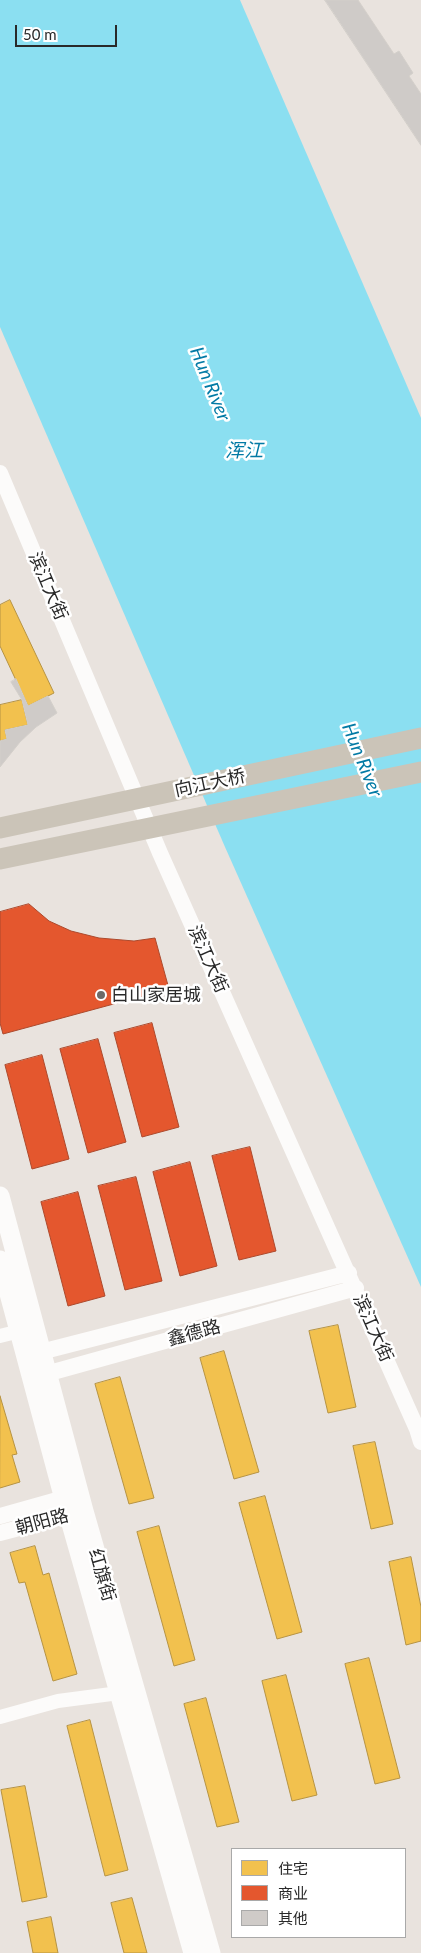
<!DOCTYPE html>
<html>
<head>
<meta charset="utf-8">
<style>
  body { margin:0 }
  #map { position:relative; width:421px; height:1953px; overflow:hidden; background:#e9e3de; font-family:Lato,"Noto Sans SC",sans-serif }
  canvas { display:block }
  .legend { position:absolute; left:231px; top:1848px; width:175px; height:90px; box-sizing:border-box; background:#fff; border:1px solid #a9a9a9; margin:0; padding:6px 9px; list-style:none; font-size:15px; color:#292929 }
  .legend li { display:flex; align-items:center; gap:10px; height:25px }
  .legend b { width:25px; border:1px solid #a9a9a9 }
  .scale { position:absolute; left:15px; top:25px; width:102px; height:22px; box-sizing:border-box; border:2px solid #292929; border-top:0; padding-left:6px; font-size:15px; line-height:18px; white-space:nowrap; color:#292929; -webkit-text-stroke:4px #fff; paint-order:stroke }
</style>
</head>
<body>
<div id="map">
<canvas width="421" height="1953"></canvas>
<ul class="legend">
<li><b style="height:14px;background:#f2c14e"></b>住宅</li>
<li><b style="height:14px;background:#e4572e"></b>商业</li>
<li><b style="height:14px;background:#cfcbc8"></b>其他</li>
</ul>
<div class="scale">50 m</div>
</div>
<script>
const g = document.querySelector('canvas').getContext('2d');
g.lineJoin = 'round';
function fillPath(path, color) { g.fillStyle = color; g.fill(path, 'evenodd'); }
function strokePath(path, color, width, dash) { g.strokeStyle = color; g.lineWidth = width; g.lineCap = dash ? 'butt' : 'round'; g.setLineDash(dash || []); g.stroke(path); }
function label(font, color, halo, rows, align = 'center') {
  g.font = font + ' Lato,"Noto Sans SC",sans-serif'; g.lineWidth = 5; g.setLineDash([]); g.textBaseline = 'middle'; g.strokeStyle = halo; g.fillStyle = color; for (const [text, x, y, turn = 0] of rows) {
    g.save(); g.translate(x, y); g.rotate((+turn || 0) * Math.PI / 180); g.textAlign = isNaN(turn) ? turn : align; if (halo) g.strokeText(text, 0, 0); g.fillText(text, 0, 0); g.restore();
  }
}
fillPath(new Path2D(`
  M0 0H240L421 418V1287L225 847 0 327Z`), '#8bdff1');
const homes = new Path2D(`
  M10 600 54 693 28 706 0 646V605Z
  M22 700 28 725 5 730 7 739 0 741V705Z
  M338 1325 356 1407 328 1413 309 1331Z
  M224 1351 259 1472 234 1479 200 1358Z
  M120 1377 154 1498 129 1504 95 1384Z
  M0 1396 17 1454 12 1455 20 1482 0 1488Z
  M375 1442 393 1524 371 1529 353 1446Z
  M265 1496 302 1632 277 1639 239 1503Z
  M159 1526 195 1660 174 1666 137 1532Z
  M35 1546 43 1575 49 1573 77 1674 53 1681 25 1582 19 1583 10 1553Z
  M411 1557 421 1607V1641L406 1645 389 1562Z
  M369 1658 400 1778 375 1784 345 1664Z
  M286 1675 317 1795 292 1801 262 1681Z
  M206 1698 239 1822 217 1827 184 1704Z
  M90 1720 128 1870 105 1876 67 1726Z
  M25 1786 47 1897 22 1902 1 1790Z
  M132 1898 147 1953H124L111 1903Z
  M51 1917 58 1953H33L27 1922Z`);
fillPath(homes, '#f2c14e');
strokePath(homes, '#b69343', 1);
const shops = new Path2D(`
  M29 904 49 921 71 931 99 938 134 941 155 938 169 989 3 1034 0 1023V912Z
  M152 1023 179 1127 142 1137 114 1033Z
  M98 1039 126 1142 88 1153 60 1049Z
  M42 1055 69 1159 32 1169 5 1065Z
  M250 1147 276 1251 239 1260 212 1156Z
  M190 1162 217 1266 180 1276 153 1172Z
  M136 1177 162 1281 125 1290 98 1186Z
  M78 1192 105 1296 68 1306 41 1202Z`);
fillPath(shops, '#e4572e');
strokePath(shops, '#ac492c', 1);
const building = new Path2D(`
  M325 0H358L394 54 399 51 413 73 409 76 421 94V145Z
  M16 679 28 706 48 696 57 713 36 727 20 742 0 767V741L7 739 5 730 28 725 22 700 11 682Z`);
fillPath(building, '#cfcbc8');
strokePath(building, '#d3cfca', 1);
strokePath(new Path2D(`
  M0 1336 20 1331
  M0 1717 58 1701 119 1693`), '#fcfbfa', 14);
strokePath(new Path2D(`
  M0 473 160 853 417 1429 421 1442
  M29 1355 349 1273
  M35 1377 356 1288
  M0 1516 75 1495
  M0 1533 80 1512`), '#fcfbfa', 16);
strokePath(new Path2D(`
  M0 1196 84 1511 211 1953
  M0 1260 64 1499 193 1953`), '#fcfbfa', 19);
strokePath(new Path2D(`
  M0 828 421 738
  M0 859 421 772`), '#cbc4b8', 21);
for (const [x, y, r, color] of [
  [101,995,5,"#6c6a68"]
]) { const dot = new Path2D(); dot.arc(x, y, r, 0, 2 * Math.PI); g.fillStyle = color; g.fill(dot); strokePath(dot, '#fff', 2); }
label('18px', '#292929', '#fff', [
  ["滨江大街",48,586,67],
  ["向江大桥",210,783,-12],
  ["滨江大街",208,959,66],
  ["滨江大街",373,1328,66],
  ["鑫德路",194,1333,-15],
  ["朝阳路",42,1522,-15],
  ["红旗街",102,1575,74]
]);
label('18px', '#292929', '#fff', [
  ["白山家居城",111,995]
], 'left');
label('italic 19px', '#027aa5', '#fff', [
  ["Hun River",210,384,68],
  ["浑江",244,451],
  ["Hun River",362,760,68]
]);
</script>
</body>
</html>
